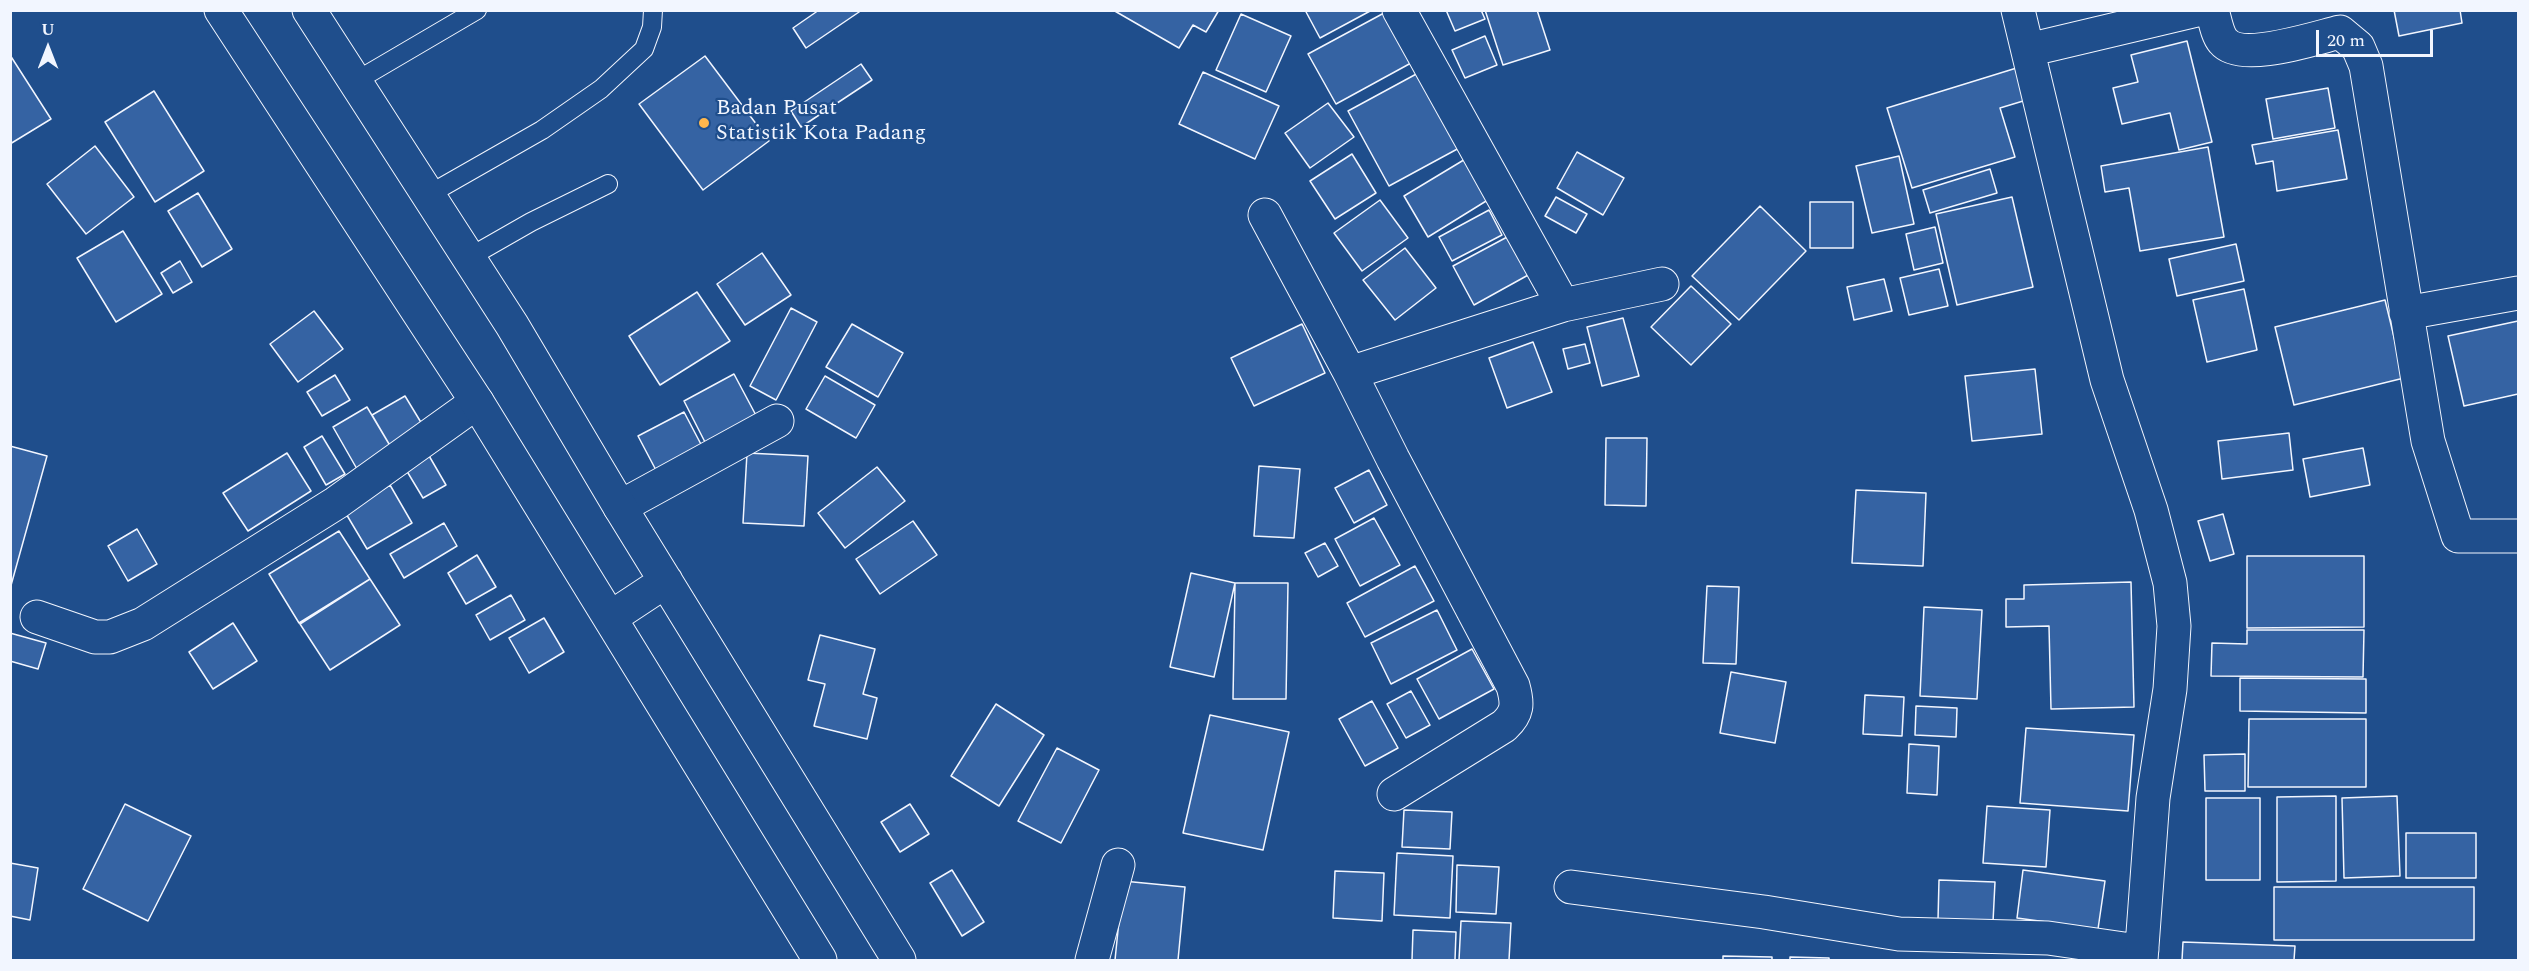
<!DOCTYPE html>
<html>
<head>
<meta charset="utf-8">
<style>
  body { margin:0 }
  #map { position:relative; width:2529px; height:971px; overflow:hidden; background:#1f4e8c; font-family:Spectral,serif }
  canvas { display:block }
  .frame { position:absolute; inset:0; border:12px solid #f2f6ff; pointer-events:none }
  .north { position:absolute; left:18px; top:18px; width:60px; height:60px; -webkit-text-stroke:4px #1f4e8c; paint-order:stroke; rotate:0deg; font-size:16px; font-weight:700; line-height:24px; text-align:center; color:#f2f6ff }
  .north::after { content:''; display:block; margin:auto; width:21px; height:27px; background:#f2f6ff; clip-path:polygon(50% 0,100% 100%,50% 72%,0 100%) }
  .scale { position:absolute; left:2316px; top:30px; width:117px; height:27px; box-sizing:border-box; border:3px solid #f2f6ff; border-top:0; padding-left:8px; font-size:18px; line-height:21px; white-space:nowrap; color:#f2f6ff; -webkit-text-stroke:4px #1f4e8c; paint-order:stroke }
</style>
</head>
<body>
<div id="map">
<canvas width="2529" height="971"></canvas>
<div class="frame"></div>
<div class="north">U</div>
<div class="scale">20 m</div>
</div>
<script>
const g = document.querySelector('canvas').getContext('2d');
g.lineJoin = 'round';
function fillPath(path, color) { g.fillStyle = color; g.fill(path, 'evenodd'); }
function strokePath(path, color, width, dash) { g.strokeStyle = color; g.lineWidth = width; g.lineCap = dash ? 'butt' : 'round'; g.setLineDash(dash || []); g.stroke(path); }
function label(font, color, halo, rows, align = 'center') {
  g.font = font + ' Spectral,serif'; g.lineWidth = 4.5; g.setLineDash([]); g.textBaseline = 'middle'; g.strokeStyle = halo; g.fillStyle = color; for (const [text, x, y, turn = 0] of rows) {
    g.save(); g.translate(x, y); g.rotate((+turn || 0) * Math.PI / 180); g.textAlign = isNaN(turn) ? turn : align; if (halo) g.strokeText(text, 0, 0); g.fillText(text, 0, 0); g.restore();
  }
}
const building = new Path2D(`
  M819 10H862L806 48 793 28Z
  M1113 10H1219L1206 32 1193 25 1179 48Z
  M1305 10H1372L1320 38Z
  M1446 10H1481L1485 19 1455 31Z
  M1485 10H1537L1550 50 1503 65Z
  M2394 10H2460L2462 23 2399 36Z
  M1384 13 1411 63 1336 104 1308 54Z
  M1241 14 1291 36 1266 92 1216 70Z
  M1485 36 1497 65 1465 78 1452 50Z
  M2187 41 2212 142 2179 150 2170 113 2122 124 2113 88 2138 82 2131 55Z
  M10 55 51 119 10 144Z
  M705 56 769 141 703 190 639 104Z
  M861 64 872 80 801 127 791 111Z
  M2023 66 2033 98 2000 108 2015 157 1912 188 1887 108Z
  M1203 72 1279 106 1255 159 1179 124Z
  M1420 72 1461 147 1389 186 1348 111Z
  M2328 88 2335 128 2273 139 2266 99Z
  M154 91 204 171 155 202 105 122Z
  M1328 103 1354 137 1310 168 1285 133Z
  M2338 130 2347 179 2277 191 2273 161 2256 164 2252 145Z
  M95 146 134 197 86 234 47 184Z
  M2208 147 2224 237 2140 251 2129 188 2105 192 2101 166Z
  M1577 152 1624 178 1603 215 1557 188Z
  M1352 154 1376 193 1335 219 1310 181Z
  M1899 156 1914 224 1872 233 1856 166Z
  M1467 158 1491 198 1428 237 1404 196Z
  M1990 169 1997 193 1930 213 1923 190Z
  M198 193 232 249 202 267 168 211Z
  M1556 197 1587 214 1576 233 1545 216Z
  M2012 197 2033 287 1957 305 1936 214Z
  M1380 200 1408 238 1362 271 1334 233Z
  M1810 202H1853V248H1810Z
  M1760 206 1806 251 1739 320 1692 276Z
  M1489 210 1502 235 1452 261 1439 237Z
  M1935 227 1943 263 1914 270 1906 234Z
  M123 231 162 294 116 322 77 258Z
  M1509 236 1530 274 1474 305 1453 266Z
  M2236 244 2244 281 2177 296 2169 259Z
  M1405 248 1436 288 1395 320 1363 280Z
  M762 253 791 295 745 325 717 284Z
  M180 261 192 282 173 293 161 273Z
  M1939 269 1948 306 1909 315 1900 278Z
  M1884 279 1892 311 1854 320 1847 287Z
  M1691 286 1731 324 1691 365 1651 327Z
  M2244 289 2257 350 2207 362 2193 300Z
  M697 292 730 341 660 385 629 336Z
  M2385 300 2404 378 2294 405 2275 327Z
  M791 308 817 322 776 400 750 386Z
  M314 311 343 349 298 382 270 344Z
  M1623 318 1639 376 1602 386 1587 327Z
  M2518 321V394L2464 406 2448 336Z
  M852 324 903 353 878 397 826 367Z
  M1302 324 1325 373 1254 406 1231 358Z
  M1533 342 1552 392 1507 408 1489 358Z
  M1585 344 1590 363 1568 369 1563 349Z
  M2035 369 2042 434 1972 441 1965 376Z
  M734 374 759 421 708 448 684 401Z
  M335 375 350 400 322 416 307 392Z
  M825 376 875 405 856 438 806 409Z
  M405 396 425 429 392 449 372 415Z
  M367 407 392 449 357 469 333 427Z
  M684 412 704 450 658 474 638 436Z
  M2289 433 2293 470 2222 479 2218 441Z
  M322 436 345 474 326 485 304 447Z
  M1606 438H1647L1646 506 1605 505Z
  M10 446 47 456 10 589Z
  M2363 448 2370 485 2310 497 2303 459Z
  M287 453 311 491 248 531 223 493Z
  M747 453 808 456 804 526 743 523Z
  M428 454 446 485 423 498 405 468Z
  M1259 466 1300 469 1294 538 1254 536Z
  M877 467 905 501 845 548 818 513Z
  M1369 470 1387 505 1354 523 1335 488Z
  M390 485 412 523 367 549 345 512Z
  M1856 490 1926 493 1923 566 1852 563Z
  M2223 514 2234 554 2210 561 2198 521Z
  M1374 518 1400 565 1360 586 1335 539Z
  M913 521 937 555 880 594 856 559Z
  M444 523 457 546 404 578 390 554Z
  M137 529 157 564 128 581 108 546Z
  M339 531 370 579 299 623 269 574Z
  M1325 543 1338 566 1318 577 1305 553Z
  M477 555 496 587 466 604 448 573Z
  M2247 556H2364V627L2247 628Z
  M1415 566 1434 601 1365 637 1347 603Z
  M1191 573 1235 583 1214 677 1170 667Z
  M370 579 400 625 330 670 300 624Z
  M2131 582 2134 707 2051 709 2049 626 2006 627V599H2024V585Z
  M1235 583H1288L1286 699H1233Z
  M1707 586 1739 587 1736 664 1703 663Z
  M511 595 525 620 490 640 476 615Z
  M1924 607 1982 610 1977 699 1920 696Z
  M1437 610 1457 650 1391 684 1371 643Z
  M544 618 564 652 529 673 509 638Z
  M233 623 257 661 213 689 189 652Z
  M2247 630H2364L2363 677 2211 676 2212 643 2247 644Z
  M10 633 46 643 38 669 10 661Z
  M820 635 875 649 863 694 877 698 867 739 814 726 825 684 808 680Z
  M1472 649 1494 689 1439 719 1417 679Z
  M1731 672 1786 682 1775 743 1720 733Z
  M2240 678 2366 679V713L2240 711Z
  M1411 691 1430 725 1406 738 1387 704Z
  M1865 695 1904 697 1902 736 1863 734Z
  M1372 701 1398 748 1365 766 1339 719Z
  M996 704 1044 735 999 806 951 776Z
  M1916 706 1957 708 1956 737 1915 735Z
  M1210 715 1289 732 1263 850 1183 833Z
  M2249 719H2366V787H2248Z
  M2026 728 2134 735 2128 811 2020 803Z
  M1909 744 1939 746 1937 795 1907 793Z
  M1057 748 1099 770 1061 843 1018 821Z
  M2245 754V791H2205L2204 755Z
  M2336 796V881L2277 882V797Z
  M2397 796 2400 876 2344 878 2342 798Z
  M2206 798H2260V880H2206Z
  M125 804 191 836 148 921 83 889Z
  M910 804 929 834 900 852 881 822Z
  M1987 806 2050 810 2046 867 1983 863Z
  M1404 810 1452 812 1450 849 1402 847Z
  M2406 833H2476V878H2406Z
  M1397 853 1453 856 1450 918 1394 915Z
  M10 863 38 868 30 920 10 916Z
  M1457 865 1499 867 1496 914 1456 912Z
  M952 870 984 922 962 936 930 883Z
  M2023 870 2105 881 2098 929 2017 918Z
  M1335 871 1384 873 1382 921 1333 918Z
  M1939 880 1995 882 1993 922 1938 920Z
  M1123 881 1185 887 1178 960H1115Z
  M2274 887H2474V940H2274Z
  M1461 921 1511 923 1509 960H1459Z
  M1413 930 1456 932 1455 960H1412Z
  M2183 942 2295 946 2294 960H2182Z
  M1723 956 1772 957V960H1723Z
  M1790 957 1829 958V960H1790Z`);
fillPath(building, '#3563a3');
strokePath(building, '#f2f6ff', 1.5);
const service = new Path2D(`
  M356 81 477 10
  M428 195 542 130 601 89 644 49 652 27 653 10
  M468 258 531 222 608 184`);
const minor = new Path2D(`
  M2018 10 2107 380 2151 510 2170 583 2174 626 2170 689 2153 798 2141 960
  M2212 10C2215 20 2217 34 2223 41 2241 63 2315 38 2340 32L2358 47 2366 66 2428 441 2458 536H2518
  M2028 50 2197 10
  M1265 215 1350 373
  M1563 305 1662 284
  M2406 313 2518 293
  M620 507 777 421
  M37 617 95 637H110L143 624 336 503 477 402
  M1394 794 1504 726C1518 713 1518 704 1513 686L1393 459 1350 373 1563 305 1399 10
  M1571 887 1764 912 1899 934 2048 938 2131 950 2142 949
  M1092 960 1118 865`);
const trunk = new Path2D(`
  M221 10 477 402 820 960
  M309 10 512 325 620 507 899 960
  M610 618 666 581`);
strokePath(service, '#f2f6ff', 20);
strokePath(minor, '#f2f6ff', 35);
strokePath(trunk, '#f2f6ff', 35);
strokePath(service, '#1f4e8c', 18);
strokePath(minor, '#1f4e8c', 33);
strokePath(trunk, '#1f4e8c', 33);
for (const [x, y, r, color] of [
  [704,123,6,"#ffb74d"]
]) { const dot = new Path2D(); dot.arc(x, y, r, 0, 2 * Math.PI); g.fillStyle = color; g.fill(dot); strokePath(dot, '#1f4e8c', 2); }
label('22px', '#f2f6ff', '#1f4e8c', [
  ["Badan Pusat",716,110],
  ["Statistik Kota Padang",716,135]
], 'left');
</script>
</body>
</html>
